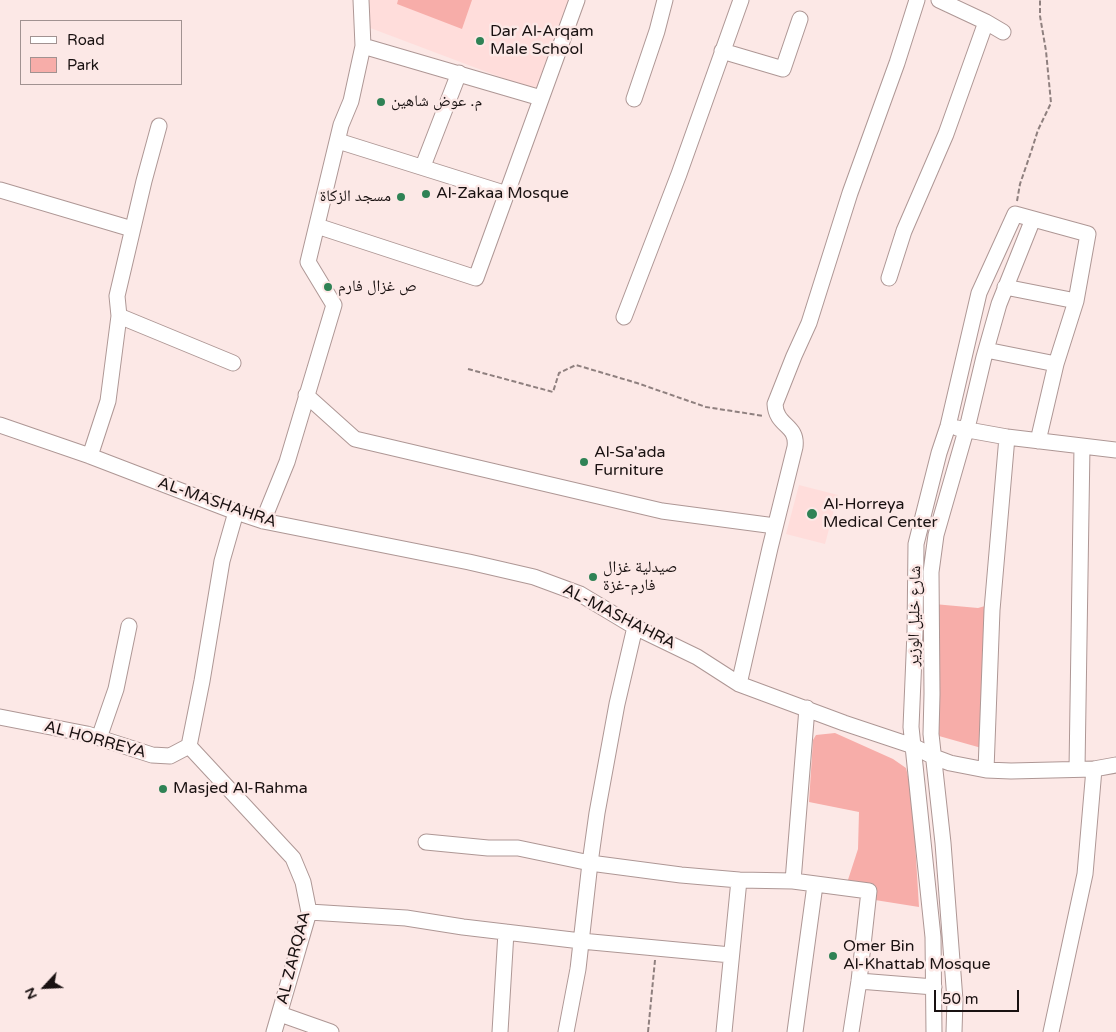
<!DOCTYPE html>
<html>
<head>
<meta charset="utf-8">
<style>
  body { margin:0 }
  #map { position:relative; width:1116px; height:1032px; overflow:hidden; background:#fce8e6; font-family:"Varela Round",sans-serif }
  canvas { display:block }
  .legend { position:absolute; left:20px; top:20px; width:162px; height:65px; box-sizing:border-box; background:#fce8e6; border:1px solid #a19291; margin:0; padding:6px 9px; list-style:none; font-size:15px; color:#191111 }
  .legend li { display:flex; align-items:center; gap:10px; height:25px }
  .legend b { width:25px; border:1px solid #a19291 }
  .north { position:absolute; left:20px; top:962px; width:50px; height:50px; -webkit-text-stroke:4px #fce8e6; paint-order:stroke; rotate:245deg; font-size:14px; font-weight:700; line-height:20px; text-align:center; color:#191111 }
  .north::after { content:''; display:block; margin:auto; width:18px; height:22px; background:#191111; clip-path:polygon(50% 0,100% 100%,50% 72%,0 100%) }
  .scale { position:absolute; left:934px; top:990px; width:85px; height:22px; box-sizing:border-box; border:2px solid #191111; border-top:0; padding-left:6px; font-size:15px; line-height:18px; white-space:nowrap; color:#191111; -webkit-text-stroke:4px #fce8e6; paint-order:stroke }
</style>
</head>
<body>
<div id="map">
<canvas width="1116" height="1032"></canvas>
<ul class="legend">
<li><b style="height:6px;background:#fff"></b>Road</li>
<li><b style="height:14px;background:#f7ada9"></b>Park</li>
</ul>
<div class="north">N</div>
<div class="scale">50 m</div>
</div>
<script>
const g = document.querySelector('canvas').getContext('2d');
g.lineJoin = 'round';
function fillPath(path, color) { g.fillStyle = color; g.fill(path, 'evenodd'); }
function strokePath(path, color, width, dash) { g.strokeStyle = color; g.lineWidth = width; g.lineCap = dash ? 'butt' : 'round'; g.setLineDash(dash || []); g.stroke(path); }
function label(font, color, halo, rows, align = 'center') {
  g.font = font + ' "Varela Round","Noto Naskh Arabic",sans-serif'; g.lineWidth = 5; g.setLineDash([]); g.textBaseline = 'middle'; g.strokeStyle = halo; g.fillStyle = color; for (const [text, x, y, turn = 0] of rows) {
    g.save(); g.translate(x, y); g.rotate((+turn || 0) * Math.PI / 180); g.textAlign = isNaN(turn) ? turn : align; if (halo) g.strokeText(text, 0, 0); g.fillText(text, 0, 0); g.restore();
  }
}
fillPath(new Path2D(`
  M367 0H573L539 86 532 89 365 26Z
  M799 485 838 495 825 544 786 534Z`), '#ffdddb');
fillPath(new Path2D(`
  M398 0H472L462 29 397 4Z
  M934 604 978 608 985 606V749L939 736Z
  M835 733 893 759 906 768 912 793 919 907 875 900 846 886 858 849 859 812 809 802 813 740 816 735Z`), '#f7ada9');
const minor = new Path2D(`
  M986 22 1003 32
  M363 46 541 98
  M722 51 783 69 800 19
  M634 99 657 31 665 0
  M338 141 507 194
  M423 166 459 73
  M0 190 132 229
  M317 226 476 278 577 0
  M889 278 904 231 946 134 986 22 939 0
  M1005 287 1076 301
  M119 316 233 363
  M624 317 679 174 741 0
  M986 350 1056 364
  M306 395 355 439 662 511 775 526
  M0 425 90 456 236 512 263 521 469 562 534 577 580 594 635 627 697 657 739 684 844 723 913 746 934 757 950 763 986 770 1011 771 1094 769 1116 765
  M957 428 1007 437 1116 450
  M90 456 108 401 119 316 117 296 144 181 159 126
  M263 521 287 462 334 305 308 262 341 125 351 101 363 46 361 0
  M739 684 770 548 795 447C798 424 776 427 775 404L794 356 809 323 850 193 897 63 917 0
  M0 717 87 734 152 755 170 756 189 746
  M99 738 116 689 129 626
  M189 746 293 858 303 882 309 912 274 1032
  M189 746 202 681 222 561 236 512
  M1077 769 1082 446
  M986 770 992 610 1007 437
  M426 842 488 848H518L590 863 681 875 739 880 793 881 869 891 859 981 851 1032
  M793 881 807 708
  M309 912 406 918 463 927 581 941 731 955
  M859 981 934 987
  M280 1014 331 1032
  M500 1032 506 932
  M566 1032 578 969 590 863 597 813 617 704 635 627
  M724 1032 739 880
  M795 1032 815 885
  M934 1032 933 937 911 727 915 632 916 544 939 453 948 426 979 293 1015 214 1088 234 1076 301 1056 364 1038 441
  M954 1032 955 1000 943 843 931 734 932 694 931 572 936 535 969 420 984 357 999 304 1033 219
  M1051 1032 1085 874 1094 769`);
strokePath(minor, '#ae9795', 17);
strokePath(new Path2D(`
  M1017 201 1020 184 1031 152 1038 130 1051 103 1046 51 1040 16V0
  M468 369 553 392 559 373 576 365 637 383 706 407 764 416
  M648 1032 655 960`), '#8f807f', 2, [5, 2.5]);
strokePath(minor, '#fff', 15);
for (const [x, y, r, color] of [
  [480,41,5,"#2f8255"],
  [381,102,5,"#2f8255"],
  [426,194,5,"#2f8255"],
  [401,197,5,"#2f8255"],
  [328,287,5,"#2f8255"],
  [584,462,5,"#2f8255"],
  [812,514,6,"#2f8255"],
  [593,577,5,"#2f8255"],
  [163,789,5,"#2f8255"],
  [833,956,5,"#2f8255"]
]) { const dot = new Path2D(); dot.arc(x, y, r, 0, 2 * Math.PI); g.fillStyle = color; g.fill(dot); strokePath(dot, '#fce8e6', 2); }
label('16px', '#191111', '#fce8e6', [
  ["Dar Al-Arqam",490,32],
  ["Male School",490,50],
  ["م. عوض شاهين",391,102],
  ["Al-Zakaa Mosque",436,194],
  ["مسجد الزكاة",391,197,"right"],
  ["ص غزال فارم",338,287],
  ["Al-Sa'ada",594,453],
  ["Furniture",594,471],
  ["Al-Horreya",823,505],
  ["Medical Center",823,523],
  ["صيدلية غزال",603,568],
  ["فارم-غزة",603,586],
  ["Masjed Al-Rahma",173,789],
  ["Omer Bin",843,947],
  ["Al-Khattab Mosque",843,965]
], 'left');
label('16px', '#191111', '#fce8e6', [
  ["AL-MASHAHRA",217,503,19],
  ["شارع خليل الوزير",915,616,-89],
  ["AL-MASHAHRA",619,617,27],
  ["AL HORREYA",95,740,15],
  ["AL ZARQAA",294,958,-76]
]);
</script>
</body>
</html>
